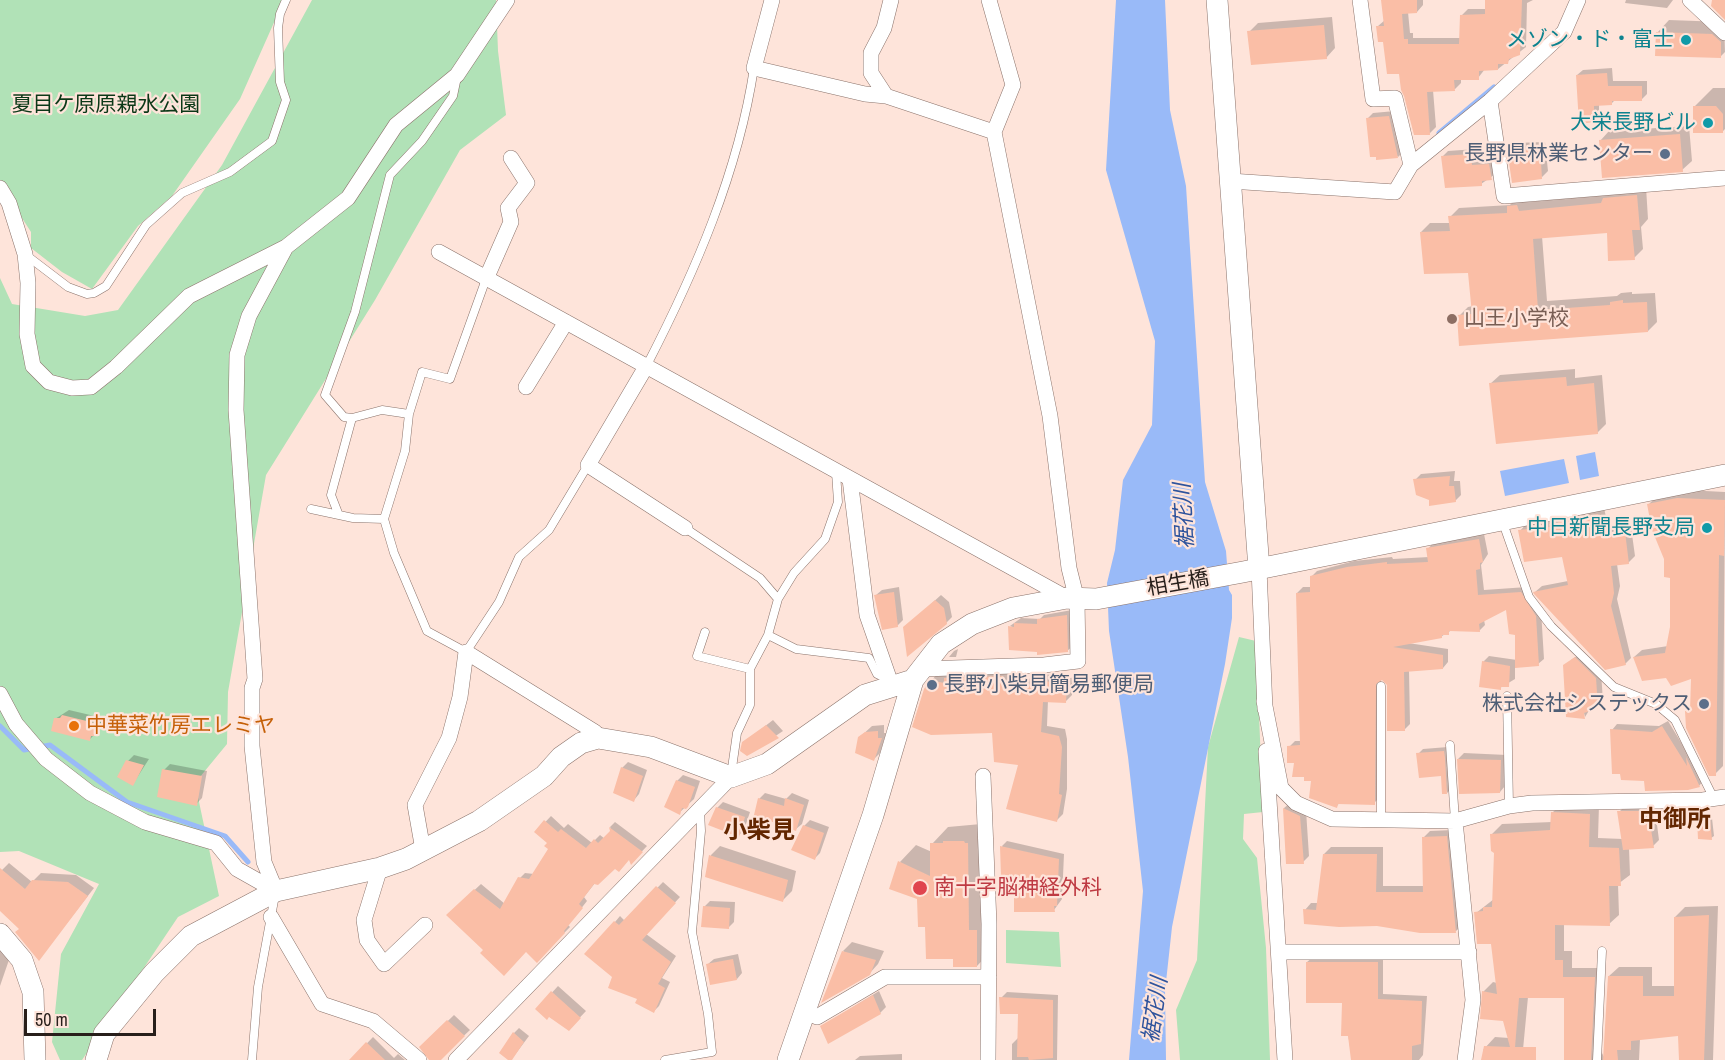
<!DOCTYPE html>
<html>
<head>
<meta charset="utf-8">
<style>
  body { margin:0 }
  #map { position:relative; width:1725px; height:1060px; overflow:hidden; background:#fee4da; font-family:"Archivo Narrow",sans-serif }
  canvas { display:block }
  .scale { position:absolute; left:24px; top:1009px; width:132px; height:27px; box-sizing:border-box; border:3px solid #281f1b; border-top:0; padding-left:8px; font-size:18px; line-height:21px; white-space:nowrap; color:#281f1b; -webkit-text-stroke:4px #fee4da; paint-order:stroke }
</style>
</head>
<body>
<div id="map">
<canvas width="1725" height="1060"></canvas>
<div class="scale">50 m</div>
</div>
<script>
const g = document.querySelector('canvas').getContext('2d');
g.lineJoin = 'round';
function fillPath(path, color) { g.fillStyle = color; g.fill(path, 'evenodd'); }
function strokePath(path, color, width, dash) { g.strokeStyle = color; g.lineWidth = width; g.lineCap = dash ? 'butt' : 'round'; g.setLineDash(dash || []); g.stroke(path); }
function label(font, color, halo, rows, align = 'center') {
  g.font = font + ' "Archivo Narrow","Noto Sans JP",sans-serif'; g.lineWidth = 4.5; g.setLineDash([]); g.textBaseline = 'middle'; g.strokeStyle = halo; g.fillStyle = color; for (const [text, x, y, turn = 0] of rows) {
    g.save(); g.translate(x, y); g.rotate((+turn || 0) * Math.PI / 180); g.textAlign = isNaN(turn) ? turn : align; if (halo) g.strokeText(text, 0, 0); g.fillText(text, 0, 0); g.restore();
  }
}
fillPath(new Path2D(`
  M0 0H284L240 99 172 196 138 226 92 289 62 272 31 248V232L0 184Z
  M312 0H496L498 51 506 115 460 150 375 300 266 475 228 692 227 744 195 783 219 896 178 917 82 1060H60L52 1042 61 954 99 884 19 851 0 852V278L12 304 85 316 118 310 222 165Z
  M1239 637 1256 641 1263 812 1244 814 1243 839 1257 858 1266 948 1270 1060H1180L1176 1010 1197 960 1208 747Z
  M1006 930 1059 932 1061 967 1006 963Z`), '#b1e2b7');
fillPath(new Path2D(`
  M1116 0H1165L1170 110 1186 186 1205 482 1226 551 1229 590 1232 595V618L1225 664 1172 927 1165 991 1166 1060H1129L1143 891 1128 757 1109 631 1107 583 1115 550 1123 480 1152 425 1155 341 1106 170Z
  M1595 452 1599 476 1580 480 1576 456Z
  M1564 459 1569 483 1505 496 1500 471Z`), '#99baf8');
fillPath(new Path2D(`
  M1382 0H1423V5L1417 12H1408L1410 33H1413V38H1461L1462 15 1468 9H1486V0H1533L1527 3 1526 47 1498 69H1485L1478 78 1461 79V83L1455 89 1433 90 1436 127 1429 134 1378 26 1385 20Z
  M1626 0H1673L1667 8 1625 3Z
  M1332 17 1335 48 1326 58 1249 32 1258 23Z
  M1669 20 1724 22 1725 52 1720 57 1657 33Z
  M1612 68 1613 81H1647V94L1642 99 1615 100 1611 104H1599V115L1594 121 1577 75 1583 70Z
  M1713 88H1725V129L1722 132 1695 106Z
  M1395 111 1404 151 1398 157 1367 119 1373 113Z
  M1689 126 1692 161 1682 170 1600 141 1609 131Z
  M1545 142 1548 171 1542 177 1508 149 1514 143Z
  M1476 149 1477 159H1495L1497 173 1481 184 1442 157 1448 151Z
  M1646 187 1648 219 1641 227 1643 249 1634 258 1608 231 1542 236 1547 301 1617 296 1621 293 1632 292V294L1655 293 1657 322 1648 331 1459 316 1468 307 1473 306 1470 272 1421 232 1430 223H1451L1450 217 1459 208 1510 205 1517 197 1526 196 1527 202 1608 195Z
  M1575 369V378L1602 375 1606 424 1597 433 1490 384 1500 375Z
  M1455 471 1454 481H1460L1461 495 1455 501 1431 499 1415 480 1421 474Z
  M1686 490 1725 492 1723 766 1715 774 1687 712 1691 707 1693 677H1667L1634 657 1642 650 1668 646 1671 627V577L1649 504 1657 496Z
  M1604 508 1609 530 1631 527 1635 556 1628 563 1617 564 1620 586 1617 599 1631 658 1625 664 1606 669 1535 592 1542 586 1568 581 1563 556 1520 531 1526 524 1554 521Z
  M1484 534 1488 554 1481 565 1484 590 1527 587 1541 610 1544 659 1538 664 1515 667V679L1500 688 1483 662 1489 656 1517 660V634L1508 607 1484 620 1485 625 1479 631 1452 630 1442 636 1408 643 1448 649V662L1443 668 1409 670 1410 724 1404 730 1388 685 1381 677 1380 797 1374 803 1340 802 1337 806 1295 761 1289 747 1295 741H1301L1297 593 1303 587H1311V577L1317 571 1354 561 1392 557 1393 559 1429 557 1428 549 1433 543Z
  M899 587 903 620 897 626 876 595 882 590Z
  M941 595 949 602 952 617 946 623 911 622Z
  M1072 610 1073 646 1067 651 1010 626 1021 618 1040 619 1044 615Z
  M958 649 956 657H949L954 651Z
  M1581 653 1601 672 1603 701 1590 709 1585 717 1571 660Z
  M1009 670 1011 678 1039 679 1044 674 1073 678 1072 695 1066 701 1048 700 1047 726 1065 729 1067 739V789L1063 814 1056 821 1020 764 994 731 931 681 937 674 947 676 952 672Z
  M69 710 103 718 101 728 89 740 55 719Z
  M773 720 783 731 747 755V740Z
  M1668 721 1704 780 1699 786 1645 779 1622 772 1612 730 1617 724 1659 726Z
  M884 725V733H886L880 753 874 759 860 737 872 726Z
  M1448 747 1452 788 1447 793 1442 774 1418 754 1423 749Z
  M1464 753 1507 755 1505 786 1500 792 1458 759Z
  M134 755 149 759 133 784 128 761Z
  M628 762 647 770 639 794 634 800 622 768Z
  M170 764 207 771 202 798 196 804 164 770Z
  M683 775 700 781 694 799 679 813 677 781Z
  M765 793 786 799 792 793 809 800 802 824 796 829 759 799Z
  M723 802 750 812 744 830 739 835 717 808Z
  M1290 803 1306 810 1309 856 1303 862H1287L1284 808Z
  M1562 803 1599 805 1598 838 1623 839 1619 812 1625 806H1650L1651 817H1656L1659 840 1653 846 1629 848 1630 875 1618 884 1619 915 1609 924 1564 923V951H1572V968H1604L1600 1049 1605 1059 1609 976 1619 967H1652V986H1676L1675 917 1685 907 1718 906 1713 1060H1680V1034L1640 1039 1639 1060H1565L1566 997H1528L1522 1060H1483V1050L1495 1037 1509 1038 1504 1020 1483 992 1493 982 1497 983 1493 943 1476 913 1494 899 1495 853 1492 834 1502 824 1552 822V813Z
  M551 816 564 828 568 824 592 843 600 835 605 839 612 831 610 827 615 822 647 846 632 862 630 859 615 867 595 883 584 897 587 901 568 925 570 927 537 961 526 950H485L448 915 481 884 505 904 520 878 525 873 534 874 550 849 548 843 536 832Z
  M1701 817 1712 818 1714 836 1711 838 1698 820Z
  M810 820 829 827 820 853 814 859 804 826Z
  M981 824 993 949 977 966 954 957 927 926 919 898 900 862 916 845 932 852V844L948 827Z
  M1453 830 1463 924 1456 931 1305 910 1311 903H1318L1324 854 1331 847H1383V886H1424L1423 838 1430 831Z
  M1007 841 1064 854 1062 899 1054 910 1016 876 1002 846Z
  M720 846 796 871 792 891 783 900 707 876 711 855Z
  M9 863 32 882 41 873 76 875 94 888 39 959 21 928 0 909V872Z
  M663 882 680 897 646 934 676 956 662 978 670 982 659 1006 654 1011 614 977 615 922 620 916 625 921Z
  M710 901 735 902 734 922 728 928 704 907Z
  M852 942 884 951 878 964 869 974 843 951Z
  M0 947 11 954 0 986Z
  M738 954 742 973 737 979 708 964 714 959Z
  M1313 957H1383V994L1427 996 1423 1055 1419 1060H1352L1343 1002 1307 962Z
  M558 986 586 1011 569 1029 537 1009Z
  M879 991 886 1007 880 1013 822 1026Z
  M1007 992 1058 995 1057 1060H1012V1044L1019 1037 1020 1013 1001 998Z
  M454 1015 470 1030 438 1060H430L421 1047Z
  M519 1028 529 1036 511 1060 514 1033Z
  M373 1037 394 1058 398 1054 405 1060H351Z
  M902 1054V1060H855L860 1056Z`), '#0003');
strokePath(new Path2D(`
  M1439 133 1494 87
  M0 726 24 750 50 745 127 802 225 836 248 862`), '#99baf8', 5);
fillPath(new Path2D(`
  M1381 0H1417V13L1402 14 1404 39H1408V44H1459L1460 15 1485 14V0H1522L1520 55 1509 59 1508 64H1498V70L1479 71V80H1454L1455 91 1427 92 1430 135H1414L1404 96 1401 90 1399 74H1387L1383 42H1378L1376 26H1384Z
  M1712 0H1725V20L1711 6Z
  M1324 25 1327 59 1251 65 1247 31Z
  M1656 32 1712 34 1721 42V58L1655 56Z
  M1607 73 1608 86H1642V101H1612V105L1594 106V122L1579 124 1576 75Z
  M1693 106H1716L1723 114V133H1693Z
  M1389 116 1398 158 1376 160V157H1370L1366 118Z
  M1680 134 1683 172 1602 178 1599 140Z
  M1540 147 1542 179 1512 183 1507 149Z
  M1471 154 1472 165 1489 164 1492 180 1482 181V186L1445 188 1441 156Z
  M1637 195 1640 230H1632L1635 260 1608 261 1607 233 1533 239 1538 310 1610 305V302L1623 300V303L1647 302 1648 332 1459 346 1457 315 1472 314 1468 273 1424 274 1420 232 1450 231 1448 216 1507 213V206L1517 205 1519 211 1601 203 1603 198Z
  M1566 377 1567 386 1594 383 1598 434 1496 444 1489 383Z
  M1450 476 1449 486H1454L1456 502 1429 506V500L1416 495 1413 479Z
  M1677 498 1725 500 1724 556 1719 555 1716 776H1709L1686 728 1685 711H1690L1691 679 1671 686 1666 678 1642 681 1633 657 1665 653 1670 627V578L1664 577V559L1652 530 1647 504Z
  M1598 514 1603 535 1625 532 1629 564 1611 566 1614 593 1611 606 1626 665 1605 670 1534 594 1533 592 1568 585 1562 557 1524 562 1518 530 1550 527 1549 524H1559L1558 522Z
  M1479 539 1483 562 1480 563V569L1476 570 1478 595 1521 592 1536 616 1539 666 1515 668V635L1509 634 1506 610 1479 624 1480 632 1449 631V635H1442V638L1393 647 1443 655V669L1404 672 1405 731H1387V685L1382 680 1376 684 1375 805 1338 804 1337 808 1309 798 1311 781H1304V777H1292L1294 763H1287V746L1300 745 1296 593 1310 592V576L1347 567 1387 562V564L1428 562 1426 548Z
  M894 592 898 627 882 630 874 595Z
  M935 600 944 608 947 624 907 657 903 627Z
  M1067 615 1068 652 1037 655V652L1009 650 1008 626 1014 627V623L1037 624V619Z
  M1575 657 1596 678 1598 708 1584 713 1585 719 1566 717 1563 665Z
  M1482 661 1510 666 1509 687H1501V690L1479 687Z
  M1003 676 1005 683 1036 685V680L1067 684 1066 703 1043 702 1041 732 1059 736 1062 747 1059 794 1062 795 1057 822 1006 809 1018 765 994 762 992 733 931 735 912 727 924 689 930 680 944 683V678Z
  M62 715 99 724 96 736H91L90 741 51 731 54 718H60Z
  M766 725 779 738 747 756 740 751 742 742Z
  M1662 726 1687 766 1686 757 1700 787 1688 790 1645 791 1644 781 1621 780 1620 774H1612L1610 729 1652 732Z
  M878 731V738H882L874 761 855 753 858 737 865 732Z
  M1444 751 1445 758 1447 794H1442L1441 776 1419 778 1416 753Z
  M1457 759 1501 760 1500 793 1459 794Z
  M126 760 144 765 133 786 117 777Z
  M621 767 643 776 634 802 613 793Z
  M162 769 202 776 197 806 157 797Z
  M676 780 695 787 688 807 686 809 682 808 680 815 664 807Z
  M758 798 784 806 785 798 804 805 796 831 754 815Z
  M716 807 745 817 739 837 708 825Z
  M1283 808 1300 816 1304 864H1286Z
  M1617 811H1645L1646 822 1650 823 1654 848 1623 850Z
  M1551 812 1590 814 1589 847 1619 848 1621 886H1609L1610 926 1555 925V960H1563V977H1595L1591 1060H1564V998H1519L1515 1047H1536V1060H1481L1484 1046 1510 1047 1503 1021 1480 1019 1482 991 1497 994 1491 944H1477L1474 912 1483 911V907H1492L1494 853 1491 851 1490 834 1550 830Z
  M1697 819H1710L1712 840 1698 839Z
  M544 820 558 832 561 829 586 848 594 839 598 843 610 831 609 827 643 852 631 865 629 860 619 872 615 869 598 885 594 884 579 904 583 908 564 931 565 933 537 963 526 952 504 976 480 953 483 950 446 915 474 889 500 909 518 877 529 879 548 849 544 846 547 843 534 832Z
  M803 825 824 833 815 860 791 850Z
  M1447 836 1456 933H1420L1377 926 1339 927 1304 924 1303 909 1316 910 1323 854H1377L1376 892H1423L1422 837Z
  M943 841H964L965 843H968L969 930H977V967H953V959H926L925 927H918L917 899 889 889 898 861 930 876V843H943Z
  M1000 846 1059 859 1057 906H1054L1055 912H1014V877H1001Z
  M709 855 788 880 783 902 705 877Z
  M0 868 25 889 32 880 68 882 88 896 39 961 15 932 19 929 0 911Z
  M656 886 676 903 642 940 671 962 658 984 665 988 654 1013 635 1003 637 999 608 988 612 977 584 954 614 921 619 925Z
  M703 906 730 908 729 929 701 927Z
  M1709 915 1704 1060H1679L1678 1036 1631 1041V1050H1617L1618 1060H1603L1608 976H1643V996H1674V917Z
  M842 951 876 960 870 975 821 1003Z
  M733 959 737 980 710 985 706 964Z
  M1306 962H1378V999L1422 1001 1421 1044 1412 1046V1060H1351L1348 1036H1341L1342 1003H1306Z
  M551 991 581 1018 569 1031 549 1017 547 1020 535 1009Z
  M873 995 881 1014 828 1044 820 1026Z
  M999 997 1053 1000V1058L1029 1060 1028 1057H1017L1018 1014H1000Z
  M447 1020 465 1036 441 1060H429L419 1047Z
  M513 1032 524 1042 512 1060H508L499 1053Z
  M366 1042 385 1060H349Z`), '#fabea6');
const lane = new Path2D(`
  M26 255 68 287 87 294 94 293 106 286 146 225 182 193 230 172 272 141 286 100 280 82 278 28 280 14 286 0
  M486 279 450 379 422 372 409 414 405 451 384 519 394 553 427 631 466 652 499 602 519 557 549 530 588 465
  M647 365C695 272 738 173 754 68
  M409 414 382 410 352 418 344 417 325 395 355 312 390 175 422 141 453 96 457 77
  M311 509 353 518 384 519
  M338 513 331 495 352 418
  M1503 523 1529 597 1551 626 1614 687 1656 704 1675 720 1714 799
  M685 528 760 578 778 599
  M705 632 697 656 750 669
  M768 635 796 649 869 658 877 674 889 680
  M1507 696 1509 806
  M1450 745 1455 821
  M731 775 737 733 750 705V669L768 635 778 599 794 573 825 539 838 502 836 472
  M1381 821V686
  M252 1060 258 987 275 895
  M665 1060 712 1052 708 1014 692 932 701 831 700 810
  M1597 1060 1602 951`);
const street = new Path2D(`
  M772 0 754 68 865 94 886 96 994 132
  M1360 0 1373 99 1395 98 1411 165
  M1690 0 1725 33
  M886 96 871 73V53L884 28 891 0
  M1490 101 1504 196 1725 178
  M1230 181 1395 192 1411 165 1490 101 1564 32 1578 0
  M0 188 9 203 25 254 28 283 27 334 33 366 49 382 72 388 91 387 116 367 189 296 286 247 348 198 396 125 457 75 507 0
  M439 252 1067 598
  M486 279 511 222 508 208 527 183 511 158
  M647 365 588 465 685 528
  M526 387 566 322
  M850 479 867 615 890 681 898 684
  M1259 569 1265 709
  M922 669 1044 665 1078 661 1077 600 1069 568 1050 416 994 132 1013 85 989 0
  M0 694 16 724 46 759 90 793 145 822 216 843 237 869 276 891
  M1264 701 1281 788 1296 803 1332 819 1455 821 1509 806 1532 803 1703 800 1725 797
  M1266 751 1285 1060
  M983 776 989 924 988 1060
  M1455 821 1473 1000 1465 1060
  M423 850 415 805 449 738 460 697 466 652 595 732 598 738
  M380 868 364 920 367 940 384 964 425 925
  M276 891 264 862 252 746V688L255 679 236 410 237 355 249 316 286 247
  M271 917 322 1004 373 1021 419 1060
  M1280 952H1469
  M804 1011 817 1017 885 977H989
  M456 1060 731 777`);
const secondary = new Path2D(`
  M1217 0 1259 569
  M0 934 22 960 33 992 35 1060
  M96 1060 104 1034 154 973 191 936 276 891 380 868 406 859 479 821 544 776 561 757 581 743 598 738 651 747 731 777 767 764 865 695 913 680
  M788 1060 873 815 913 680 941 644 972 624 1013 608 1067 598 1096 599 1243 572 1725 475`);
strokePath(lane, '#8b736b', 9);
strokePath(street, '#8b736b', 16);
strokePath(secondary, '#8b736b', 22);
strokePath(lane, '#fff', 8);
strokePath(street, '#fff', 15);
strokePath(secondary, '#fff', 21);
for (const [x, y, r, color] of [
  [1686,40,6,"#0f9aa8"],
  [1708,123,6,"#0f9aa8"],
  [1665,154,6,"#5c6f8a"],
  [1452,319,6,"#8d6e63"],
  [1707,528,6,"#0f9aa8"],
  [932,685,6,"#5c6f8a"],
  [1704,704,6,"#5c6f8a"],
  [74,726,6,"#e8710a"],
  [920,888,8,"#e0444e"]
]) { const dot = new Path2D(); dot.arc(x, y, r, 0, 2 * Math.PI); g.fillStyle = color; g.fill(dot); strokePath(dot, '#fee4da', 2); }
label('21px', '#0d838f', '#fee4da', [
  ["メゾン・ド・富士",1674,40],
  ["大栄長野ビル",1696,123],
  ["中日新聞長野支局",1695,528]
], 'right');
label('21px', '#0b3817', '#fee4da', [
  ["夏目ケ原原親水公園",106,105]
]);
label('21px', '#4e5e75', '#fee4da', [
  ["長野県林業センター",1653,154],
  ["長野小柴見簡易郵便局",944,685,"left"],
  ["株式会社システックス",1692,704]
], 'right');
label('21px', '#785e54', '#fee4da', [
  ["山王小学校",1464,319]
], 'left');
label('21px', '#281f1b', '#fee4da', [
  ["相生橋",1178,584,-10]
]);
label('21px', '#c56008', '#fee4da', [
  ["中華菜竹房エレミヤ",86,726]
], 'left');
label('21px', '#be3a42', '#fee4da', [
  ["南十字脳神経外科",934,888]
], 'left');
label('italic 22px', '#2e539c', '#fee4da', [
  ["裾花川",1185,516,-93],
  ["裾花川",1156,1010,-82]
]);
label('bold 24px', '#632600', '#fee4da', [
  ["中御所",1675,821],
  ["小柴見",759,832]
]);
</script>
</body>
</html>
